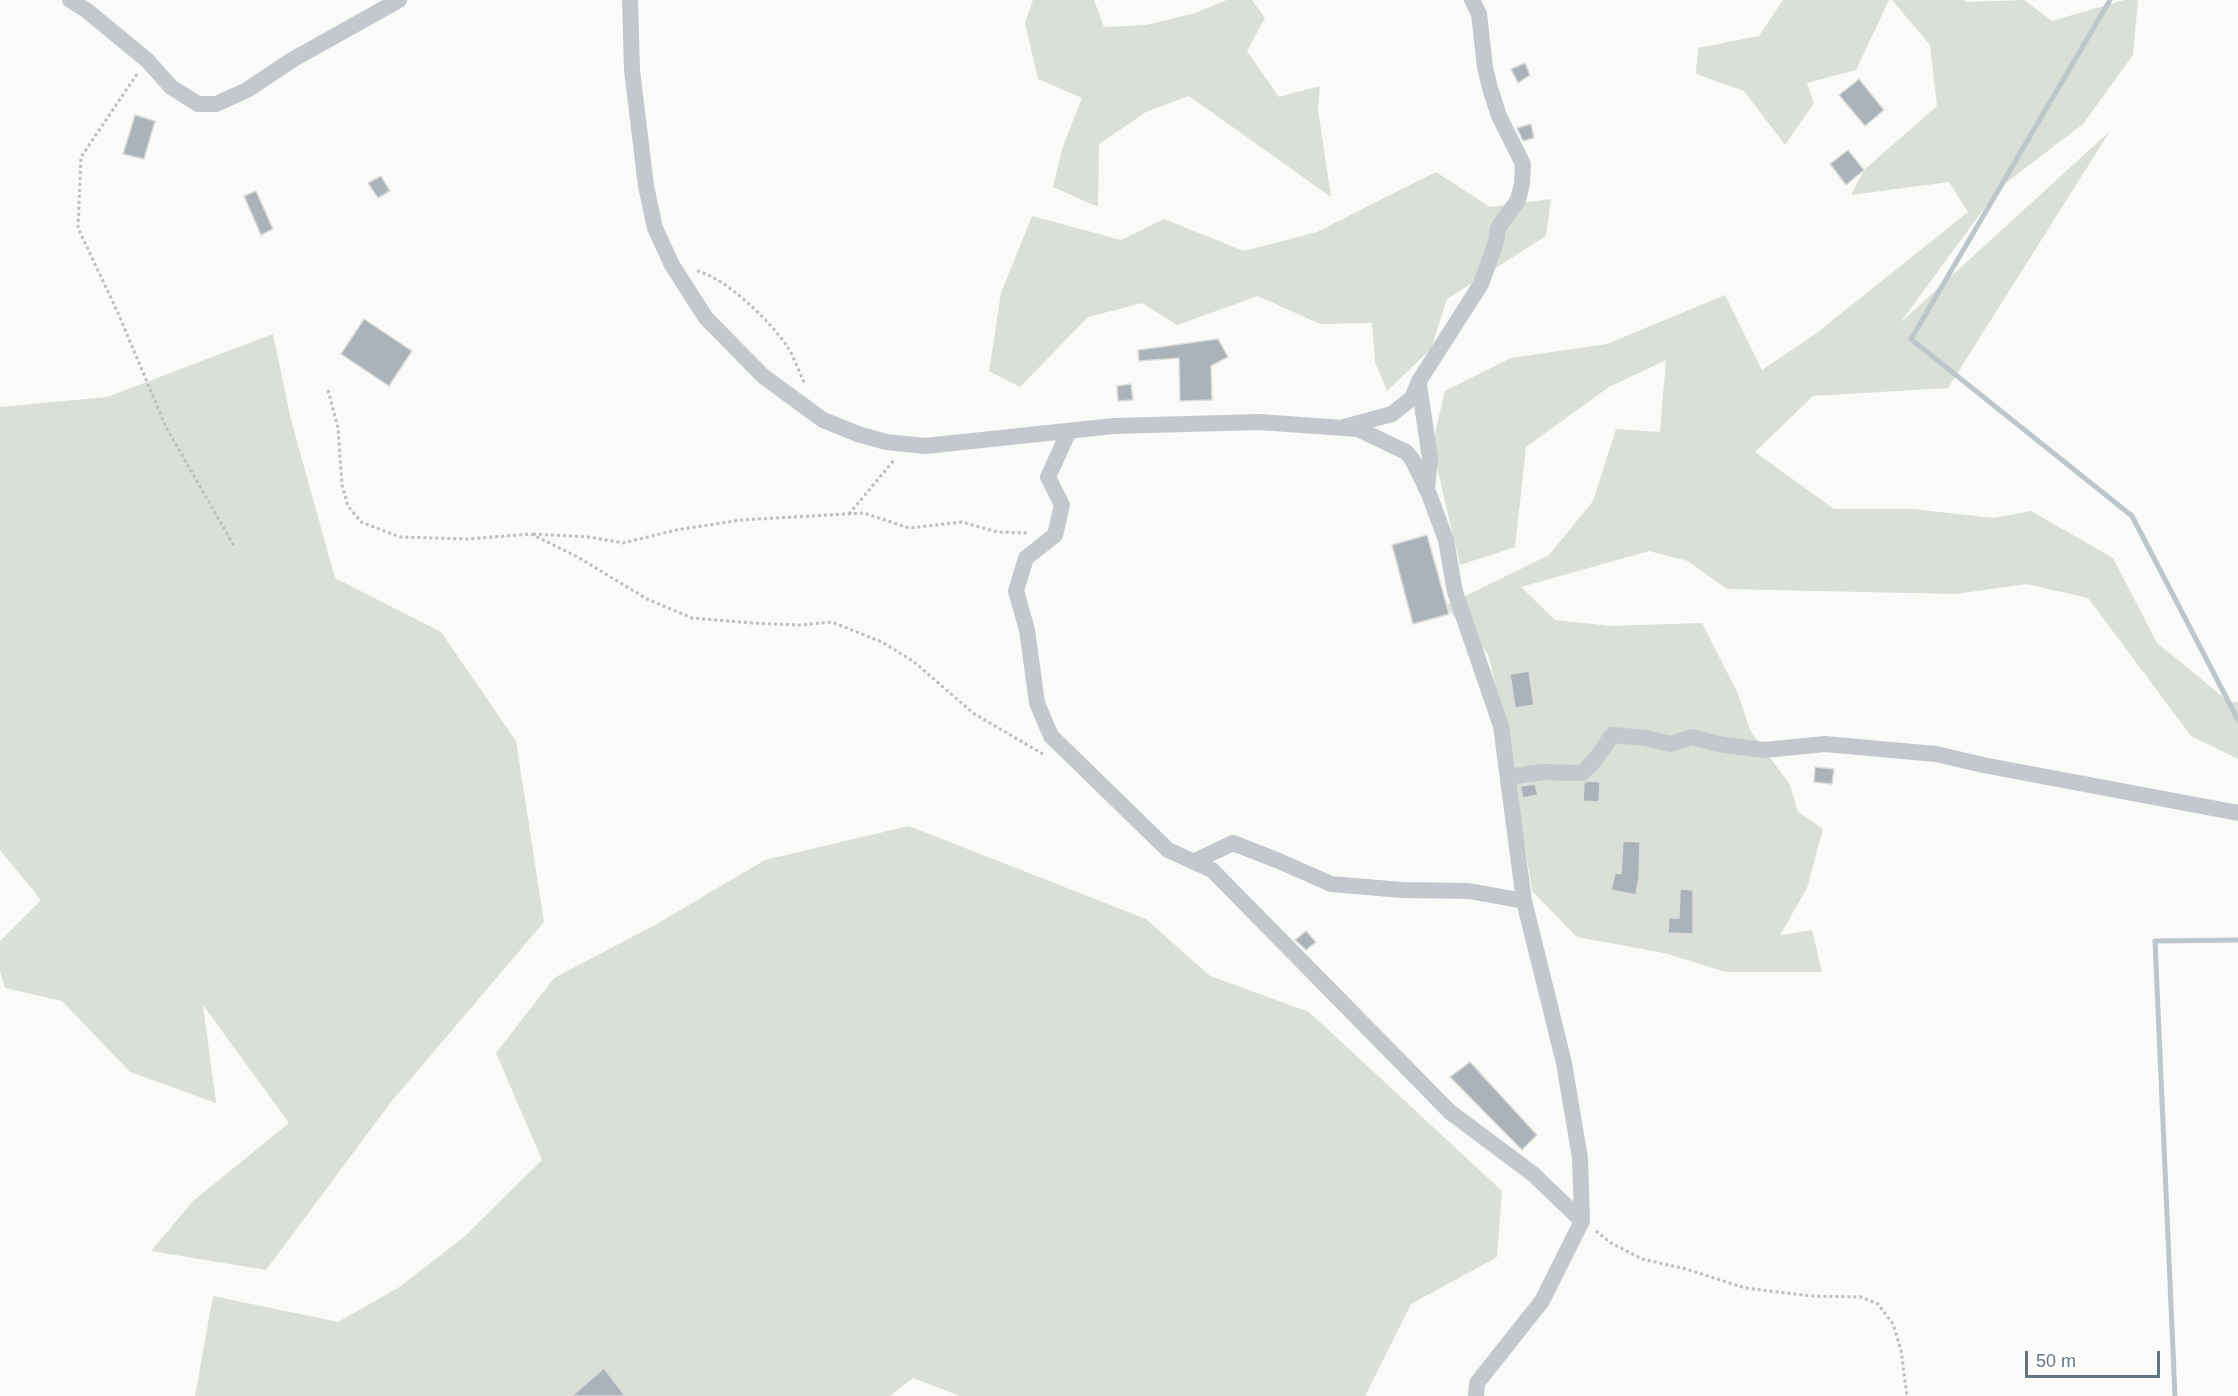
<!DOCTYPE html>
<html>
<head>
<meta charset="utf-8">
<style>
  body { margin:0 }
  #map { position:relative; width:2238px; height:1396px; overflow:hidden; background:#fafaf8; font-family:Helvetica,sans-serif }
  canvas { display:block }
  .scale { position:absolute; left:2025px; top:1351px; width:135px; height:27px; box-sizing:border-box; border:3px solid #657683; border-top:0; padding-left:8px; font-size:18px; line-height:21px; white-space:nowrap; color:#657683; -webkit-text-stroke:4px #fff; paint-order:stroke }
</style>
</head>
<body>
<div id="map">
<canvas width="2238" height="1396"></canvas>
<div class="scale">50 m</div>
</div>
<script>
const g = document.querySelector('canvas').getContext('2d');
g.lineJoin = 'round';
function fillPath(path, color) { g.fillStyle = color; g.fill(path, 'evenodd'); }
function strokePath(path, color, width, dash) { g.strokeStyle = color; g.lineWidth = width; g.lineCap = dash ? 'butt' : 'round'; g.setLineDash(dash || []); g.stroke(path); }
fillPath(new Path2D(`
  M1033 0H1094L1104 27 1146 25 1195 13 1227 0H1252L1265 18 1247 51 1279 97 1320 86 1318 109 1331 197 1189 96 1146 112 1099 144 1098 207 1053 187 1062 149 1082 98 1038 79 1025 23Z
  M1783 0H1889L1856 70 1807 83 1814 103 1785 145 1744 91 1696 74 1698 48 1759 36Z
  M1892 0H1965V2L2024 0 2052 21 2124 0H2138L2133 55 2083 124 1999 188 1900 323 2110 131 1948 388 1813 396 1755 452 1834 509H1912L1994 518 2031 511 2113 558 2157 643 2228 701 2238 702V759L2191 736 2088 598 2027 584 1956 594 1727 589 1688 561 1649 551 1521 587 1555 620 1611 626 1702 623 1738 694 1750 730 1790 785 1798 812 1823 829 1807 888 1780 935 1812 930 1822 972H1726L1664 953 1577 937 1532 891 1507 732 1488 654 1445 606 1549 555 1593 501 1616 429 1660 432 1666 360 1609 387 1526 447 1515 547 1460 565 1432 446 1445 391 1511 358 1607 344 1725 295 1762 370 1814 335 1968 212 1949 182 1851 195 1864 170 1937 106 1930 45Z
  M1436 172 1490 207 1551 199 1546 236 1447 299 1431 349 1387 391 1375 362 1372 323 1320 324 1258 296 1177 325 1142 303 1088 317 1020 387 989 371 1001 293 1032 216 1121 240 1164 219 1244 251 1317 232Z
  M273 334 291 420 335 578 441 632 516 741 544 922 391 1102 266 1270 151 1251 193 1201 289 1123 203 1005 216 1103 130 1072 62 1001 5 988 0 971V941L41 900 0 850V407L107 397Z
  M909 826 1146 919 1210 976 1309 1012 1502 1191 1497 1257 1411 1304 1365 1396H960L913 1378 890 1396H195L213 1296 338 1322 398 1288 464 1237 542 1160 496 1053 554 978 655 925 765 860Z`), '#dadfd7');
strokePath(new Path2D(`
  M2110 0 1911 339 2132 516 2238 720
  M2175 1396 2155 941 2238 940`), '#bbc7cb', 5);
const building = new Path2D(`
  M1525 63 1530 75 1518 83 1511 69Z
  M1859 79 1884 110 1865 126 1839 95Z
  M135 115 155 121 144 159 123 154Z
  M1531 124 1534 138 1523 141 1517 128Z
  M1848 150 1864 170 1846 185 1830 164Z
  M381 176 390 191 378 198 368 183Z
  M256 191 273 229 261 235 244 196Z
  M364 319 412 351 389 386 341 354Z
  M1218 339 1228 357 1211 366 1212 400 1180 401 1179 358 1139 361 1138 350Z
  M1131 384 1133 400 1118 401 1117 386Z
  M1427 535 1449 614 1413 624 1392 545Z
  M1529 671 1534 705 1515 708 1510 674Z
  M1815 767 1834 769 1832 784 1814 782Z
  M1588 781 1600 782 1599 802 1583 801 1584 783Z
  M1535 784 1538 795 1523 798 1520 786Z
  M1623 841 1640 842 1639 878 1636 895 1611 890 1615 873 1621 874Z
  M1680 889 1693 890V934L1668 933 1669 918H1679Z
  M1306 931 1316 942 1306 950 1295 940Z
  M1470 1062 1537 1135 1522 1150 1450 1077Z
  M604 1368 625 1396H572Z`);
fillPath(building, '#aab3b9');
strokePath(building, '#dcdcda', 1.5);
strokePath(new Path2D(`
  M137 74 81 157 78 228 118 313 166 427 234 546
  M697 271C726 278 770 321 787 346 794 357 799 372 805 384
  M328 390 338 428 342 485 348 506 361 522 400 537 467 539 531 534 576 556 647 599 692 618 752 623 800 625 832 622 882 642 913 661 973 713 1043 754
  M849 514 894 460
  M533 534 589 537 623 543 676 530 741 520 864 513 909 528 962 522 997 532 1029 533
  M1596 1231 1611 1243 1642 1259 1686 1269 1745 1288 1811 1296 1861 1297 1878 1304 1893 1324 1901 1350 1907 1396`), '#bbbfc2', 3, [3, 3]);
strokePath(new Path2D(`
  M70 0 86 10 147 60 171 87 198 104H216L247 90 292 60 399 0
  M630 0 632 70 646 186 655 228 672 265 706 318 763 376 823 420 858 434 886 442 925 446 1114 426 1259 422 1358 429 1406 452 1412 459 1429 494 1446 540 1455 592 1501 726 1524 901 1564 1063 1580 1158 1582 1221 1542 1301 1477 1383 1476 1396
  M1419 385 1430 458 1427 489
  M1344 427 1392 414 1412 398 1419 381 1481 284 1496 242 1498 228 1518 200 1522 184 1523 164 1499 116 1490 88 1485 67 1479 14 1472 0
  M1069 431 1048 477 1062 505 1055 535 1026 558 1016 591 1027 630 1037 703 1051 736 1168 850 1212 870 1450 1112 1533 1174 1582 1221
  M1508 777 1543 772 1582 773 1595 760 1612 735 1646 738 1670 744 1692 737 1718 744 1764 750 1825 744 1936 754 1983 765 2238 813
  M1195 861 1233 843 1279 861 1331 884 1402 890 1469 891 1524 901`), '#c3c8cc', 16);
</script>
</body>
</html>
